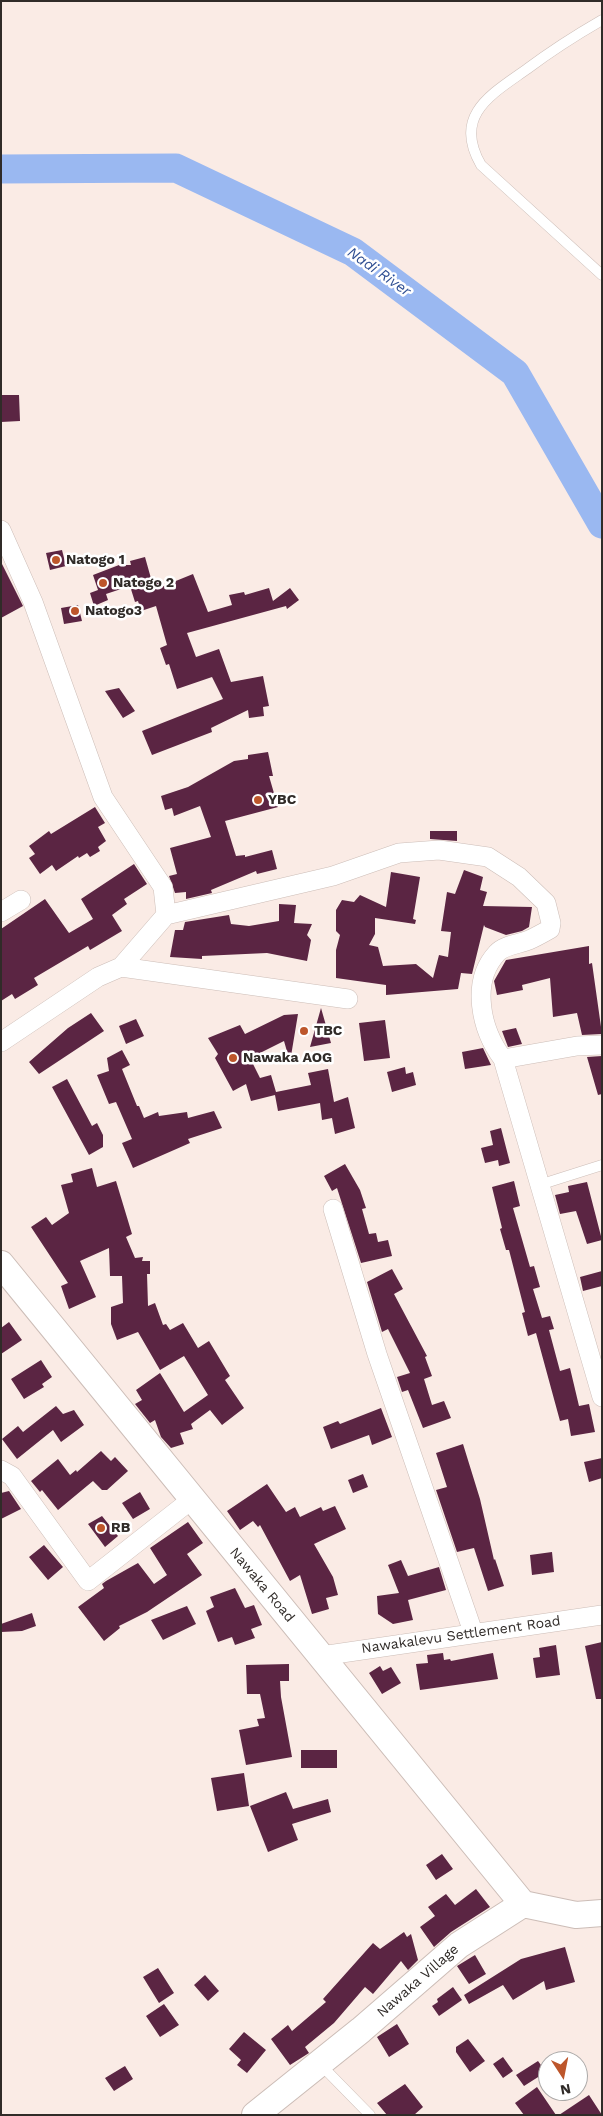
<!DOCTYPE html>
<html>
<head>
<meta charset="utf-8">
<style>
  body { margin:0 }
  #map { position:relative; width:603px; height:2116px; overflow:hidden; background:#faebe5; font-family:"Work Sans",sans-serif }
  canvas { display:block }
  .frame { position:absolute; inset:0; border:2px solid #302b28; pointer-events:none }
  .north { position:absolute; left:538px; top:2051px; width:50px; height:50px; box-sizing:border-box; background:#fff; border:1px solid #acaaa9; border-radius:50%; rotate:169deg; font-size:14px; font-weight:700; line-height:20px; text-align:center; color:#302b28 }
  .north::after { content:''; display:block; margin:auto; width:18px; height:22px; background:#bd562b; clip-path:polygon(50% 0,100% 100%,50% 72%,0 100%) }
</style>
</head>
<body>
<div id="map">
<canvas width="603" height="2116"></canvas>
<div class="frame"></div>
<div class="north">N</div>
</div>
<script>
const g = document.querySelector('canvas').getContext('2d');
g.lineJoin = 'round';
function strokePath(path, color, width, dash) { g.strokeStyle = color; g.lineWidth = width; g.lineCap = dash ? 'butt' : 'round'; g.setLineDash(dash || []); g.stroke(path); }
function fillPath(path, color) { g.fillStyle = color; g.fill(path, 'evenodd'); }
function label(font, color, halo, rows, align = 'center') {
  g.font = font + ' "Work Sans",sans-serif'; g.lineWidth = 5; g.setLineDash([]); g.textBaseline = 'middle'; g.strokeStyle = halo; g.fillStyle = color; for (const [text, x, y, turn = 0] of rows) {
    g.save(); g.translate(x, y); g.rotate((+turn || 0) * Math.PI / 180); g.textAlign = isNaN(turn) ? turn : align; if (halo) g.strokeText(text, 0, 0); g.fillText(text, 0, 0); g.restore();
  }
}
strokePath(new Path2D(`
  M1 169 176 168 353 252 515 373 602 524`), '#9ab8f1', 29);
fillPath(new Path2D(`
  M1 395H19L20 421 1 422Z
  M62 550 66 566 50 570 46 553Z
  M145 557 152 582 158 580 161 587 193 574 208 612 232 605 229 595 244 592 245 595 269 588 273 601 290 588 299 600 287 609 286 606 187 633 196 657 219 649 231 682 263 676 269 706 263 707 264 716 249 718 248 710 211 728 212 732 152 755 142 731 223 699 212 677 177 689 169 664 166 665 160 648 167 645 156 606 141 611 138 601 135 602 130 586 106 594 108 600 94 606 90 593 98 590 93 575 119 565H131L130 561Z
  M1 562 23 606 1 618Z
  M78 605 82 621 64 624 61 608Z
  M119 688 135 711 123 718 105 691Z
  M268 752 273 776H269L278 807 225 821 236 856 245 855V857L272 850 277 869 257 874 256 871 211 890 212 893 186 899V892L175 893 169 876 177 874 170 848 211 837 200 806 174 816 172 808 165 810 161 796 188 787 234 761 248 759V755Z
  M95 807 105 823 98 827 106 841 98 847 100 851 90 857 87 853 79 858 78 856 56 871 52 865 40 874 29 858 35 854 29 846 49 831 51 834Z
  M430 831H457V841L430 839Z
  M134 864 147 884 124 899 127 904 112 915 122 931 90 950 88 946 34 978 38 985 15 999 12 994 1 1001V929L45 899 69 933 93 919 81 899Z
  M464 870 483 877 480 890 487 892 483 906 532 907 529 927 522 931 506 935 485 927 484 925 472 974 461 973 458 989 386 995V985L336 978V950L340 935 336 931V910L342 900 354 902 360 895 386 907 391 872 420 877 413 919 416 920 415 924 375 918V934L369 945 378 947 383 966 416 964 433 978 439 955 448 957 451 932 441 931 447 892 455 894Z
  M279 904 296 905 294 923 312 924 307 935 311 940 307 961 267 953 202 956V959L170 957 175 930H183L185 922 229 915 231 924 249 926 279 921Z
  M589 946V964L592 963 602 1034 582 1035 577 1013 553 1017 550 978 522 985 523 990 497 995 494 981 506 960Z
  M321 1008 331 1043 310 1047Z
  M91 1013 104 1031 39 1074 29 1062 68 1028Z
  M298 1014 290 1062 284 1041 250 1058 260 1078 271 1075 276 1092 311 1085 308 1073 328 1069 334 1102 348 1097 355 1128 335 1134 332 1118 322 1120 320 1103 278 1111 275 1095 251 1101 246 1084 233 1091 215 1058 218 1054 208 1038 240 1025 245 1034 284 1015Z
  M136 1019 144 1036 126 1044 119 1026Z
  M385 1020 390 1058 364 1061 359 1023Z
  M516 1028 522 1044 508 1047 502 1031Z
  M483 1048 491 1065 465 1069 462 1052Z
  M122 1050 130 1065 122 1069 137 1106H139L144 1118 158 1112 159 1116 187 1112 188 1118 214 1111 222 1128 188 1139 190 1143 133 1168 122 1143 132 1139 116 1102 109 1104 97 1075 109 1071 107 1058Z
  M602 1056V1094L598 1095 587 1057Z
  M405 1067 406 1074 413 1072 416 1085 392 1092 387 1072Z
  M67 1079 92 1126 97 1123 103 1135V1147L89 1155 52 1087Z
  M501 1128 510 1163 499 1166 498 1160 485 1163 481 1148 493 1145 490 1131Z
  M345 1164 360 1190 366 1208 362 1209 369 1234 376 1233 378 1242 388 1240 392 1256 361 1263 337 1188 332 1191 324 1176Z
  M92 1168 97 1187 116 1181 132 1234 126 1237 135 1258 143 1257 142 1261H150V1274H147L148 1306 155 1303 163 1325 166 1324 170 1330 183 1323 198 1348 209 1341 230 1376 225 1380 244 1408 222 1425 210 1410 191 1424 193 1429 180 1433 184 1444 171 1448 161 1437 155 1420 150 1423 135 1404 142 1400 136 1390 160 1373 184 1412 208 1395 184 1356 160 1370 138 1332 117 1340 111 1324V1307L123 1303 122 1276H110L109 1248 80 1261 96 1297 69 1309 61 1286 68 1283 31 1227 46 1217 52 1225 69 1213 61 1185 73 1182 71 1174Z
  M514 1181 520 1206 513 1208 530 1267 534 1266 540 1287 533 1289 542 1318 550 1316 554 1329 549 1330 560 1371 570 1368 579 1406 589 1404 595 1432 571 1436 568 1419 560 1421 536 1333 528 1336 522 1313 525 1312 509 1250H506L500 1229 502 1228 492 1187Z
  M587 1182 602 1240 587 1244 576 1211 560 1214 555 1195 569 1192 568 1186Z
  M392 1269 403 1289 394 1294 427 1356 425 1357 432 1376 424 1379 432 1405 444 1401 451 1418 423 1428 408 1390 402 1392 397 1377 410 1373 388 1329 382 1332 367 1282Z
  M602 1271V1286L583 1291 580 1277Z
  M9 1322 22 1340 1 1354V1328Z
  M41 1360 52 1377 42 1384 44 1387 24 1399 11 1379Z
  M56 1406 63 1414 74 1410 84 1425 61 1442 53 1430 17 1459 2 1439 18 1426 23 1432Z
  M381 1408 392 1437 372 1445 369 1435 331 1449 323 1427 338 1421 340 1424Z
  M463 1444 480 1499 494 1560 495 1559 504 1586 488 1591 474 1548 457 1552 436 1490 447 1487 436 1453Z
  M101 1451 111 1461 115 1457 128 1471 107 1490H102L93 1481 58 1510 42 1490 40 1492 31 1481 58 1459 70 1475 76 1470 77 1472Z
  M602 1458V1478L589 1482 584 1462Z
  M363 1474 368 1487 353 1493 348 1480Z
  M267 1484 286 1512 295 1507 300 1517 321 1507 323 1511 335 1506 346 1529 314 1544 333 1577 338 1595 326 1598 329 1609 312 1614 300 1575 290 1581 260 1525 258 1527 253 1521 240 1530 227 1511Z
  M9 1491 21 1509 1 1519V1493Z
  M140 1492 150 1509 133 1519 122 1503Z
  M102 1516 118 1536 105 1547 88 1524Z
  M188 1522 203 1543 187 1554 202 1575 147 1612 119 1626 120 1628 104 1641 78 1607 104 1588 102 1584 106 1581 138 1563 154 1584 167 1575 150 1548Z
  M44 1545 63 1567 48 1580 29 1557Z
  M552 1552 554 1572 532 1575 530 1555Z
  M401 1560 408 1576 439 1567 446 1590 408 1600 413 1620 393 1624 378 1614 377 1596 399 1593 388 1565Z
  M235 1588 245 1608 254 1605 262 1625 251 1629 255 1638 235 1645 232 1637 218 1642 206 1611 214 1607 210 1597Z
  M187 1606 196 1624 163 1640 151 1620Z
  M32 1613 36 1626 22 1631 1 1632V1624Z
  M602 1642V1699H596L585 1646Z
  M556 1645 560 1675 536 1678 533 1658 540 1657 539 1648Z
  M443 1653 444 1660 450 1659 451 1661 493 1653 498 1679 420 1690 416 1664 428 1663 427 1655Z
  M289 1664V1681H280L281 1697 292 1757 246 1765 239 1730 259 1726 257 1719 265 1718 260 1694H247L246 1665Z
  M380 1666 383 1671 391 1667 401 1683 382 1694 369 1673Z
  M301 1750H337V1768H301Z
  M244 1773 249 1806 217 1811 211 1778Z
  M286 1792 293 1809 328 1799 331 1812 292 1824 298 1840 268 1852 250 1806Z
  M442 1854 453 1869 436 1880 426 1865Z
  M476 1889 490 1907 451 1932 434 1947 420 1927 435 1916 428 1907 446 1894 455 1905Z
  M404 1932 407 1937 411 1934 418 1960 408 1970 401 1961 373 1994 365 1987 334 2023 305 2047 309 2053 290 2065 271 2039 288 2025 292 2031 326 2002 323 1999 373 1943 380 1949Z
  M565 1947 575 1982 546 1990 544 1981 513 2000 503 1985 469 2004 464 1995 521 1959Z
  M475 1955 486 1974 469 1984 457 1966Z
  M158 1968 174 1993 159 2003 143 1977Z
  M205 1975 219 1991 208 2001 194 1985Z
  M453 1987 462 2000 439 2016 432 2006 438 2002 437 1999Z
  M164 2004 179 2025 160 2037 146 2016Z
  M397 2024 409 2044 389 2057 377 2037Z
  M244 2032 266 2050 247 2073 237 2065 241 2060 229 2049Z
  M468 2039 485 2061 470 2072 456 2052V2047Z
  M503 2057 513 2071 503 2078 493 2064Z
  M538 2061 546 2072 524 2086 516 2075Z
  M125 2066 133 2079 114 2091 105 2078Z
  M405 2084 423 2107 414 2115H387L377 2103Z
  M537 2087 556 2115H524L515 2103Z
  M589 2095 602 2115H559Z`), '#5b2543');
const lane = new Path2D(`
  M602 20C576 35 551 51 527 69 492 94 452 115 481 165L602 275
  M539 1185 602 1165
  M320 2064 370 2115`);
const street = new Path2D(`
  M1 530 33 602 103 797 163 887 166 915 121 967
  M1 912 21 900
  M166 915 333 876 399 853 439 850 488 857 519 877 546 903 551 923 550 929C543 933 536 937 529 940 520 944 504 945 497 953 470 982 481 1030 503 1059L602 1397
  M1 1042 98 977 121 967 348 999
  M503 1059 577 1046 602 1045
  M333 1209 377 1354 473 1632
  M1 1470 12 1476 88 1581 191 1500
  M321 1656 602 1615`);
const secondary = new Path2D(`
  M1 1264 523 1904
  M255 2115 361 2030 459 1945 523 1904 576 1915 602 1913`);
strokePath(lane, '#ccbdb7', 11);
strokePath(street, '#ccbdb7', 20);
strokePath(secondary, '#ccbdb7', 28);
strokePath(lane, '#fff', 10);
strokePath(street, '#fff', 19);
strokePath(secondary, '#fff', 26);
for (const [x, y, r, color] of [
  [56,560,5,"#bd562b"],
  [103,583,5,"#bd562b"],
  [75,611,5,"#bd562b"],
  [258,800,5,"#bd562b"],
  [304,1031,5,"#bd562b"],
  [233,1058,5,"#bd562b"],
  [101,1528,5,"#bd562b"]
]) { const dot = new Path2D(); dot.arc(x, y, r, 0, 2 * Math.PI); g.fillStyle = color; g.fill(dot); strokePath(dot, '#fff', 2); }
label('bold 14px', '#302b28', '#fff', [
  ["Natogo 1",66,560],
  ["Natogo 2",113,583],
  ["Natogo3",85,611],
  ["YBC",268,800],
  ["TBC",314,1031],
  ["Nawaka AOG",243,1058],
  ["RB",111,1528]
], 'left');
label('14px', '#302b28', '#fff', [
  ["Nawaka Road",262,1585,50],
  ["Nawakalevu Settlement Road",461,1635,-8],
  ["Nawaka Village",418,1981,-41]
]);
label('italic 15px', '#2e4e92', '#fff', [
  ["Nadi River",379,272,35]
]);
</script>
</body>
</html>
